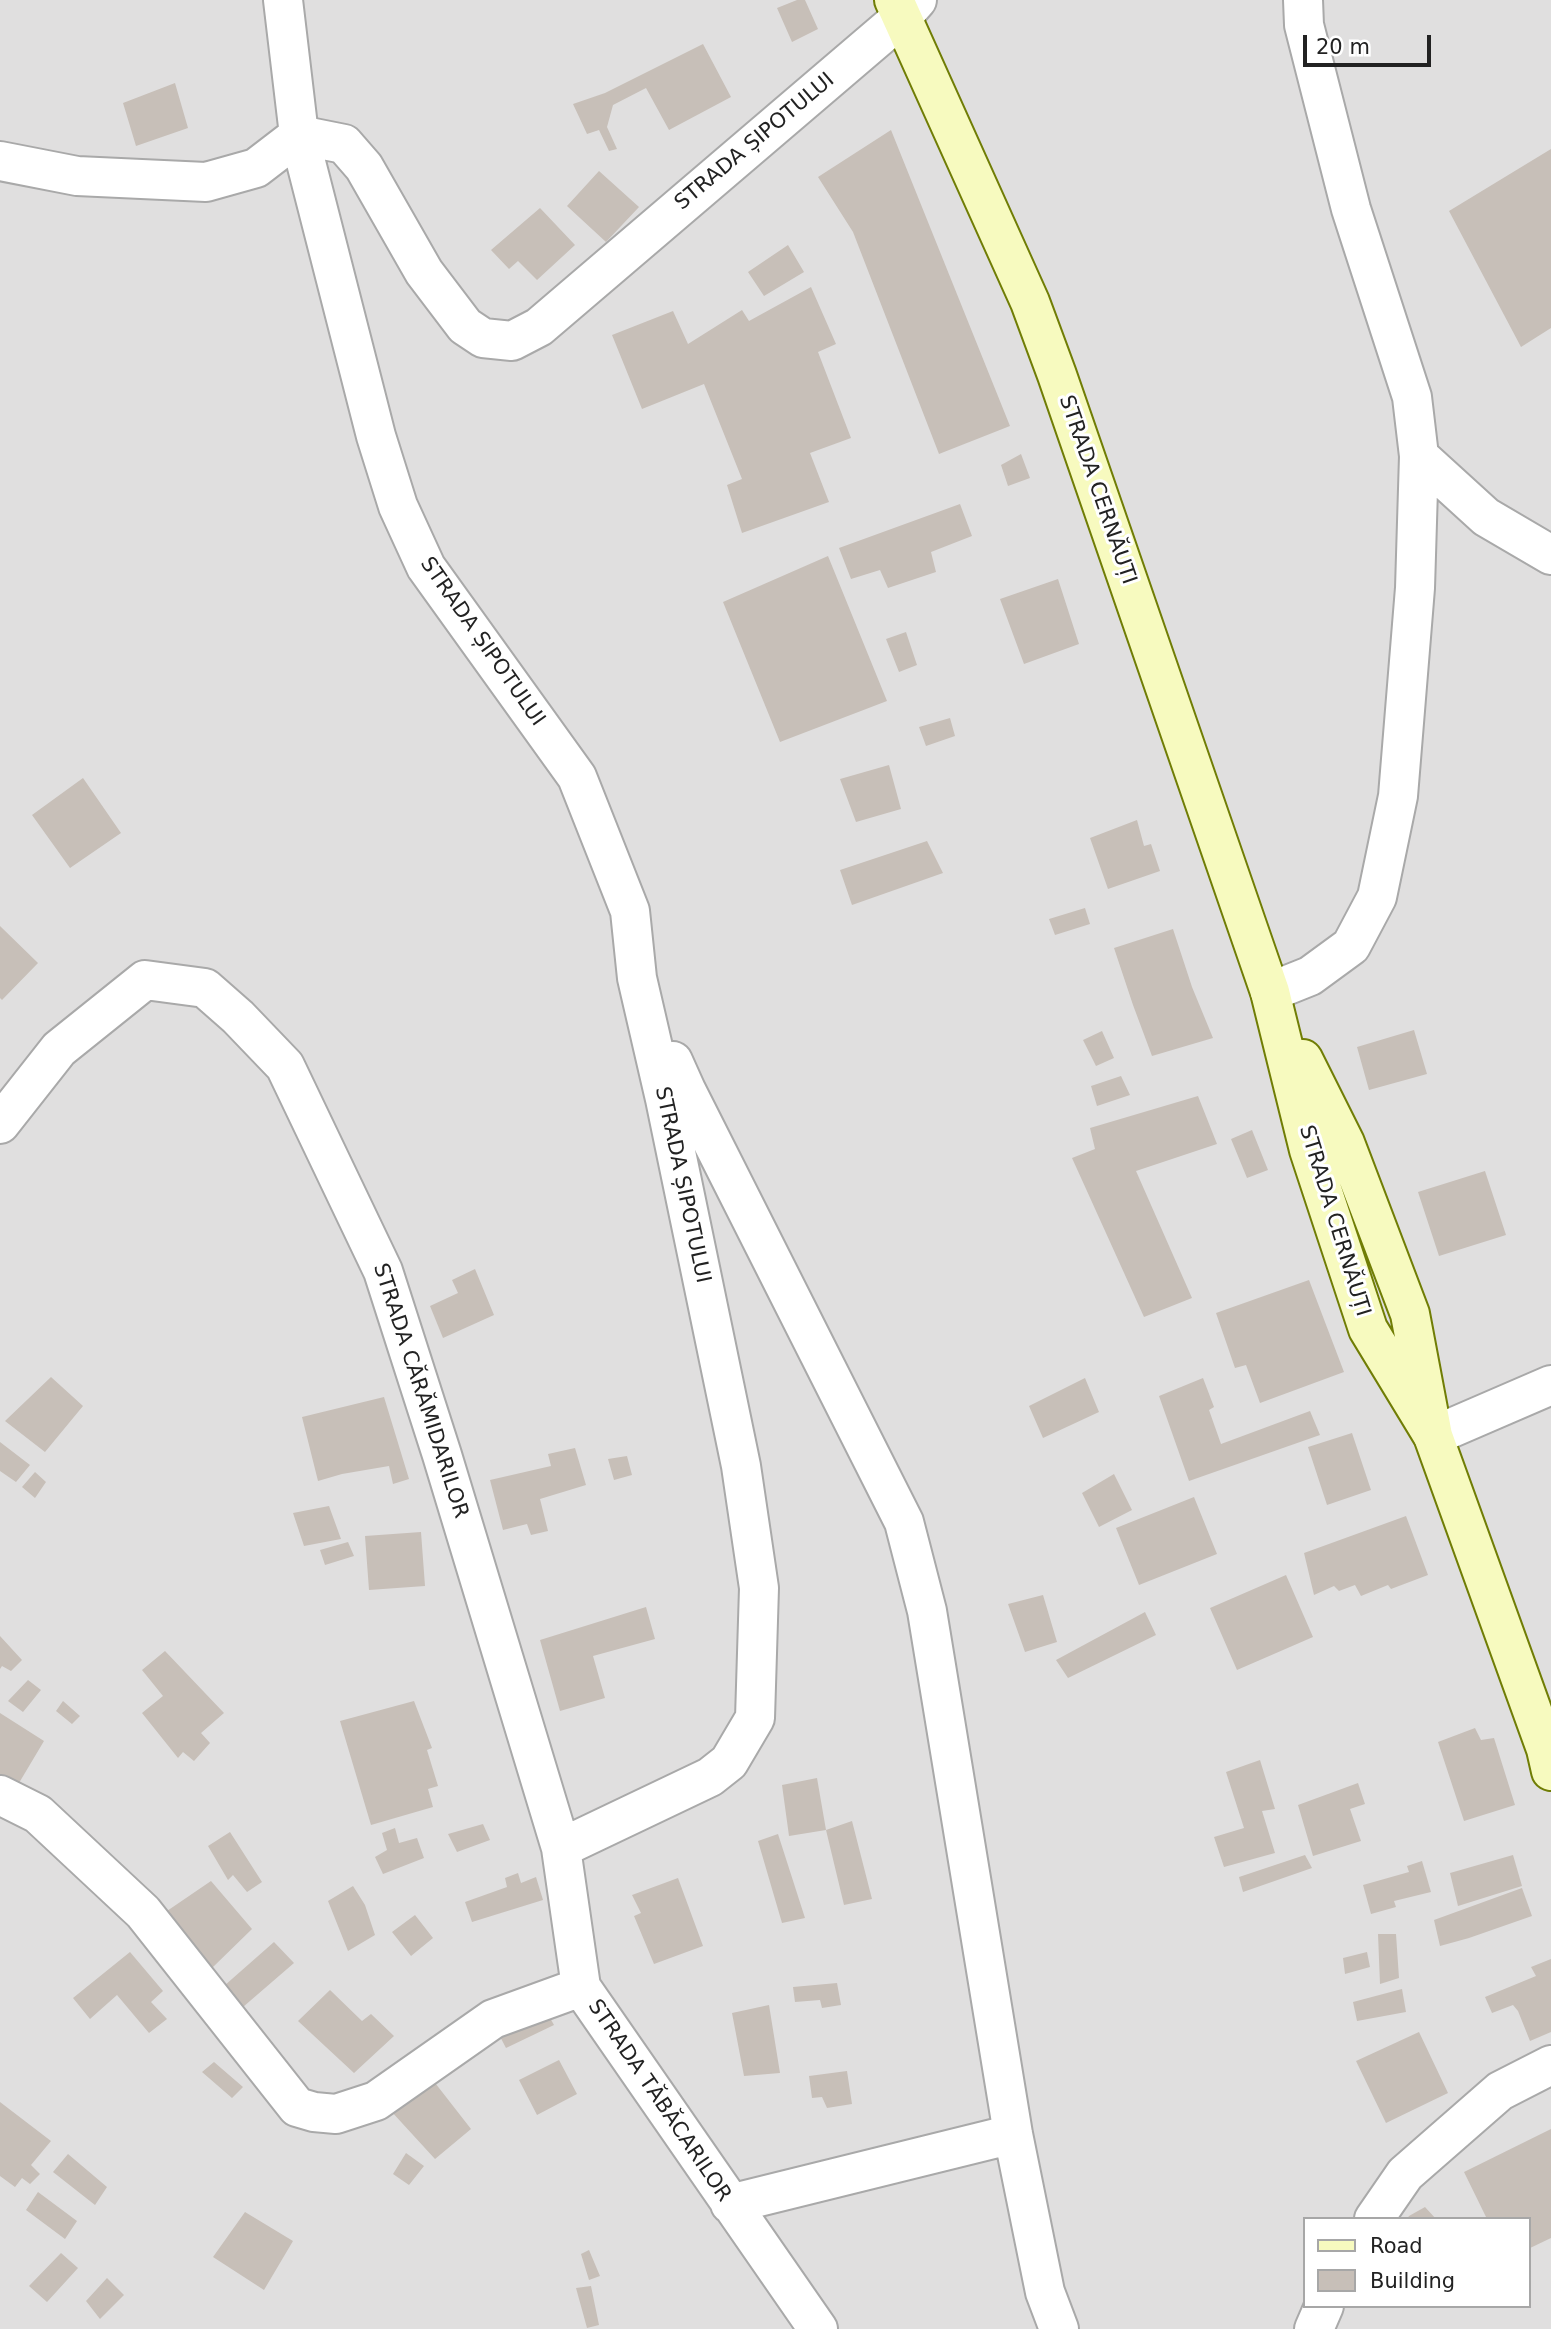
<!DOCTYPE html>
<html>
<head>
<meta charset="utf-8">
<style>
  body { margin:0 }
  #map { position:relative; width:1551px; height:2329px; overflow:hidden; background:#f2efe9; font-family:"DejaVu Sans",sans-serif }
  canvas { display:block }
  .legend { position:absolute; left:1303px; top:2217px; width:228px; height:91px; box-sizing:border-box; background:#fff; border:2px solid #a7a7a7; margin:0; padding:9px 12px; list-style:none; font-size:21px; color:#222 }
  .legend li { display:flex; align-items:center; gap:14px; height:35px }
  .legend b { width:35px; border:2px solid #a7a7a7 }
  .scale { position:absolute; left:1303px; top:35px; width:128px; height:32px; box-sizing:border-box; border:4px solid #222; border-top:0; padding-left:9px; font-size:21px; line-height:24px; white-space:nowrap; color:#222; -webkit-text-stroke:5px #fff; paint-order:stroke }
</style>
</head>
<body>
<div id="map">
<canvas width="1551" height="2329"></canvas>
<ul class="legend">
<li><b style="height:9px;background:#f7fabf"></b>Road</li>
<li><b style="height:19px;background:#c7bfb8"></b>Building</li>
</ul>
<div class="scale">20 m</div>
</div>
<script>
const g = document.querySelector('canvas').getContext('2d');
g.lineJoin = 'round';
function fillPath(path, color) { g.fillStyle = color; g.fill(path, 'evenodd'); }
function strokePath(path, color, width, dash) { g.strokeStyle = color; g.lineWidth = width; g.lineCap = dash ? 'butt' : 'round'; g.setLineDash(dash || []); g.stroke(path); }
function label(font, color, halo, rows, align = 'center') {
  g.font = font + ' "DejaVu Sans",sans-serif'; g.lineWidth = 6; g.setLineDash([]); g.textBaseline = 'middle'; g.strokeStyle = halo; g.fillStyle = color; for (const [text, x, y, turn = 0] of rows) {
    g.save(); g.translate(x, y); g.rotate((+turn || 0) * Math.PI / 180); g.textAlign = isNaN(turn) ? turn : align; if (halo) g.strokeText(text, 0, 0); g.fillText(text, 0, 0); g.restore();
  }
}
fillPath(new Path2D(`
  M0 0H1551V2329H0ZM1304 2219H1528V2306H1304Z`), '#e0dfdf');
fillPath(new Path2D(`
  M797 0H805L818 29 792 42 777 8Z
  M703 44 731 97 669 130 646 88 613 105 607 127 617 149 609 151 599 130 587 134 573 104 605 93Z
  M175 83 188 128 136 146 123 103Z
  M891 130 1010 426 939 454 853 232 818 177Z
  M1551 149V328L1521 347 1449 211Z
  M599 171 639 207 606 242 567 206Z
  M540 208 575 245 537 280 518 261 509 269 491 250Z
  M788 245 804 272 764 296 748 272Z
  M811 287 836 344 818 352 851 438 810 453 829 502 742 533 727 485 742 479 704 384 642 409 612 335 673 311 688 344 742 310 749 321Z
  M1021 454 1030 478 1008 486 1001 465Z
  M960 504 972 536 931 552 936 572 888 588 880 570 851 579 839 548Z
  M828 556 887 701 780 742 723 602Z
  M1058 579 1079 644 1024 664 1000 599Z
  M906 632 917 665 899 672 886 639Z
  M950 718 955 736 926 746 919 727Z
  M889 765 901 809 856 822 840 779Z
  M83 778 121 833 70 868 32 815Z
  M1137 820 1144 846 1151 844 1160 871 1108 889 1090 838Z
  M927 841 943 873 852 905 840 870Z
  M1085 908 1090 924 1055 935 1049 919Z
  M0 926 38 963 2 1000 0 998Z
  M1173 929 1192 987 1213 1038 1152 1056 1133 1005 1114 948Z
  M1414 1030 1427 1074 1369 1090 1357 1047Z
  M1102 1031 1114 1058 1096 1066 1083 1040Z
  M1121 1076 1130 1095 1097 1106 1091 1086Z
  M1198 1096 1217 1144 1136 1171 1192 1298 1144 1317 1072 1158 1095 1149 1090 1128Z
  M1252 1130 1268 1170 1247 1178 1231 1139Z
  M1485 1171 1506 1235 1439 1256 1418 1192Z
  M475 1269 494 1315 443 1338 430 1306 458 1293 452 1280Z
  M1309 1280 1344 1372 1260 1403 1246 1365 1235 1368 1216 1313Z
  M51 1377 83 1406 45 1452 5 1421Z
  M1085 1378 1099 1412 1043 1438 1029 1406Z
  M1203 1378 1214 1407 1209 1410 1221 1444 1310 1411 1320 1435 1189 1481 1159 1396Z
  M384 1397 409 1479 393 1484 389 1466 342 1474 318 1481 302 1417Z
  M1352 1433 1371 1490 1327 1505 1308 1447Z
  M0 1442 30 1465 16 1482 0 1471Z
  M575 1448 586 1485 540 1499 548 1531 531 1535 527 1524 503 1530 490 1480 551 1466 548 1454Z
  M627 1456 632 1475 614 1480 608 1459Z
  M35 1472 46 1482 35 1498 22 1487Z
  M1114 1474 1132 1510 1099 1527 1082 1493Z
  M1194 1497 1217 1554 1139 1585 1116 1528Z
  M329 1506 341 1539 304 1546 293 1513Z
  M1406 1516 1428 1575 1391 1589 1388 1585 1361 1596 1355 1585 1339 1591 1334 1586 1314 1595 1304 1553Z
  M421 1532 425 1586 369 1590 365 1536Z
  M348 1542 354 1556 325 1565 320 1550Z
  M1286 1575 1313 1637 1237 1670 1210 1608Z
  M1043 1595 1057 1642 1025 1652 1008 1604Z
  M646 1607 655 1639 593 1656 605 1698 560 1711 540 1640Z
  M1145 1612 1156 1635 1068 1678 1056 1660Z
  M0 1636 22 1660 11 1671 2 1666 0 1669Z
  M165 1651 224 1713 201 1733 210 1743 194 1761 183 1752 178 1758 142 1713 163 1696 142 1670Z
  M28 1680 41 1690 23 1712 8 1701Z
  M63 1701 80 1716 72 1724 56 1711Z
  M414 1701 432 1748 427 1750 438 1786 428 1789 433 1807 371 1825 340 1721Z
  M0 1713 44 1741 16 1788 0 1779Z
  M1475 1728 1481 1740 1494 1738 1515 1805 1464 1821 1438 1742Z
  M1260 1760 1275 1809 1262 1811 1275 1853 1224 1867 1214 1837 1244 1828 1226 1772Z
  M817 1778 826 1830 852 1821 872 1899 844 1905 826 1830 789 1836 782 1785Z
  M1358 1783 1365 1804 1350 1809 1361 1841 1313 1856 1298 1805Z
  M483 1824 490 1840 457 1852 448 1834Z
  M395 1828 399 1843 417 1838 424 1858 383 1874 375 1857 387 1850 382 1833Z
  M230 1832 262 1882 247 1892 233 1875 228 1880 208 1846Z
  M778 1834 805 1918 782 1923 758 1841Z
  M1305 1855 1312 1868 1243 1892 1239 1877Z
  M1513 1855 1522 1886 1458 1906 1450 1873Z
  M1422 1861 1431 1892 1394 1901 1396 1907 1371 1914 1363 1885 1409 1872 1407 1866Z
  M518 1873 521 1883 536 1877 543 1900 472 1922 465 1902 507 1887 505 1878Z
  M678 1878 703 1946 654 1964 634 1916 641 1913 632 1895Z
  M211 1881 252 1929 212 1968 167 1911Z
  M353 1886 365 1905 375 1935 348 1951 328 1901Z
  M1522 1888 1532 1916 1469 1938 1440 1946 1434 1920Z
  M415 1915 433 1938 411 1956 392 1932Z
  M1378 1934H1396L1399 1978 1380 1984Z
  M274 1942 294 1963 243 2007 224 1986Z
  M130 1952 163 1991 151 2002 167 2019 149 2033 117 1995 90 2019 73 1998Z
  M1367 1952 1370 1967 1345 1974 1343 1958Z
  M1551 1959V2032L1530 2041 1518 2011 1513 2005 1492 2013 1485 1997 1536 1976 1531 1967Z
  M837 1983 841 2005 822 2008 820 2000 795 2002 793 1987Z
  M1402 1989 1406 2012 1357 2021 1353 2002Z
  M330 1990 362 2021 371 2014 394 2036 354 2073 298 2021Z
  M769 2005 780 2073 744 2076 732 2013Z
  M545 2009 554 2025 506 2048 494 2025Z
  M1419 2032 1448 2093 1386 2123 1356 2061Z
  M559 2060 577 2094 537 2115 519 2080Z
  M214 2062 243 2087 232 2098 202 2072Z
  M847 2071 852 2104 827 2108 822 2097 812 2098 809 2076Z
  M432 2079 471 2129 435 2159 391 2111Z
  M0 2102 51 2141 31 2165 40 2174 30 2184 22 2178 15 2187 0 2176Z
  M1551 2129V2238L1528 2249V2219H1487L1464 2172Z
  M406 2153 424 2166 409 2185 393 2174Z
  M68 2154 107 2187 95 2205 53 2172Z
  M38 2192 77 2221 65 2239 26 2210Z
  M1425 2207 1436 2219H1407L1409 2216Z
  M245 2212 293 2241 264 2290 213 2257Z
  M589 2250 600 2276 589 2280 581 2254Z
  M61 2253 78 2268 47 2302 29 2286Z
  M107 2278 124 2295 100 2319 86 2301Z
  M591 2286 599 2325 587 2328 576 2288Z`), '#c7bfb8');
const street = new Path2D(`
  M283 0 299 135 376 436 398 506 426 567 577 777 630 911 637 978 665 1099 741 1466 759 1588 755 1718 729 1762 710 1777 561 1848
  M299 135 344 144 364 167 424 272 465 326 483 338 512 341 539 327 902 17 917 0
  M0 161 77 176 206 182 256 168 299 135
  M1419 456 1486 517 1551 555
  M1270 992 1310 976 1351 946 1377 897 1398 796 1415 588 1419 456 1412 397 1351 209 1304 25 1303 0
  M673 1061 686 1090 904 1522 927 1611 1013 2134 1045 2292 1059 2329
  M0 1124 59 1049 145 980 205 988 238 1017 285 1066 383 1271 442 1455 561 1848 581 1987 818 2329
  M1433 1436 1551 1385
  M0 1795 38 1814 143 1912 297 2107 314 2112 336 2114 376 2101 493 2019 581 1987
  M730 2204 1013 2134
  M1374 2219 1405 2174 1500 2091 1551 2065
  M1314 2329 1324 2306`);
const secondary = new Path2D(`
  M894 0 1030 302 1057 375 1270 992 1309 1150 1368 1329 1433 1436
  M1303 1059 1345 1143 1410 1314 1433 1436 1546 1749 1551 1771`);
strokePath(street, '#a9a9a9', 42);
strokePath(secondary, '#707d05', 42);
strokePath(street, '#fff', 38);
strokePath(secondary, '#f7fabf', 38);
label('21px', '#222', '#fff', [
  ["STRADA ȘIPOTULUI",755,142,-40],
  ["STRADA CERNĂUȚI",1097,490,71],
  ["STRADA ȘIPOTULUI",482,642,55],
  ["STRADA ȘIPOTULUI",682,1185,78],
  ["STRADA CERNĂUȚI",1334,1221,73],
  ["STRADA CĂRĂMIDARILOR",420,1391,72],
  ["STRADA TĂBĂCARILOR",659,2101,56]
]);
</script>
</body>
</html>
